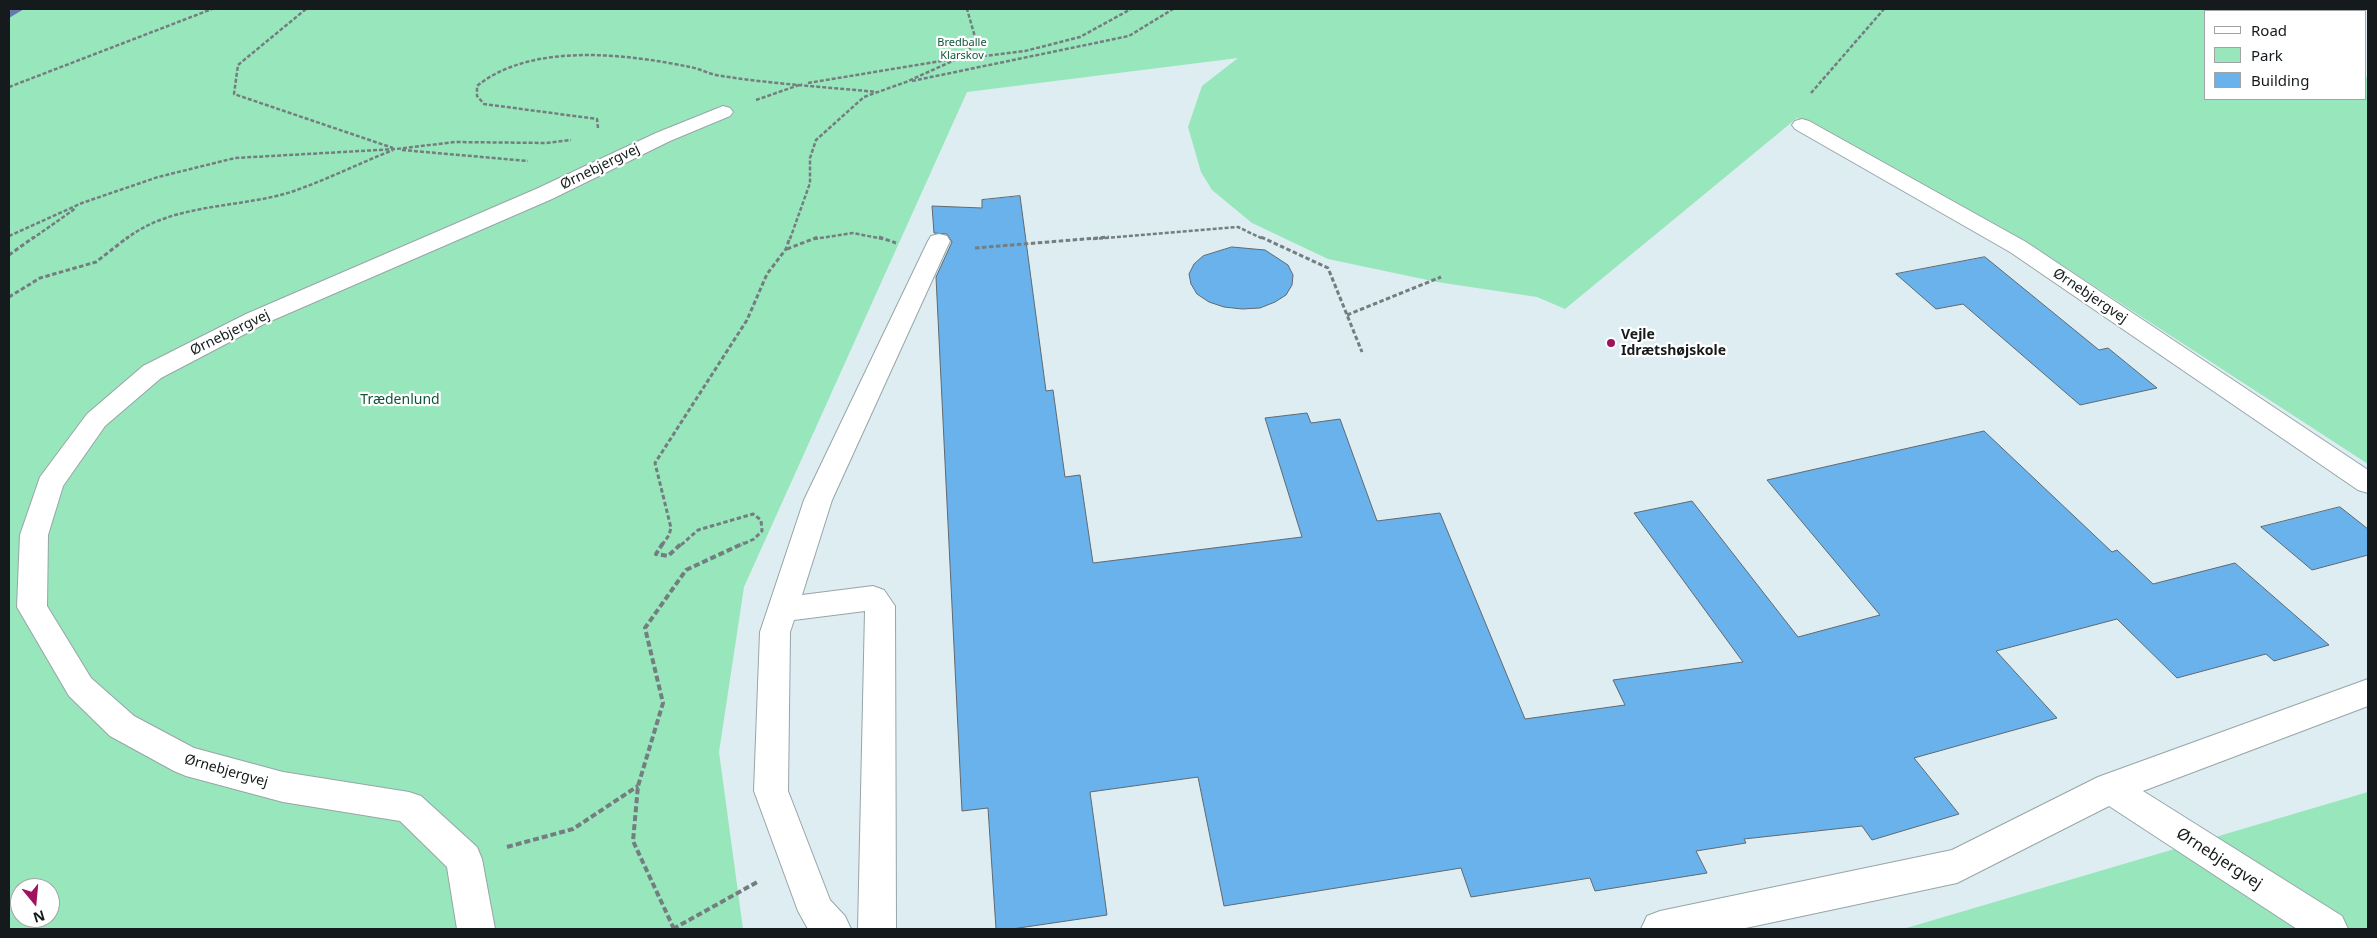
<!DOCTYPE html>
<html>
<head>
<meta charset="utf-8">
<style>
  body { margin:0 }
  #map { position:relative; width:2377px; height:938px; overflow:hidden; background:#deedf1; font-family:"Noto Sans",sans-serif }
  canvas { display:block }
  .frame { position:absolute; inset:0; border:10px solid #151b1c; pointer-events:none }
  .legend { position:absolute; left:2204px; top:10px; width:162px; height:90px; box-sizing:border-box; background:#fff; border:1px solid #a1a4a4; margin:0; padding:6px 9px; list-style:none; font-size:15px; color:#151b1c }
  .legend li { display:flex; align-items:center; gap:10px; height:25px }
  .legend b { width:25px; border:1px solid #a1a4a4 }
  .north { position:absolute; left:10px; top:878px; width:50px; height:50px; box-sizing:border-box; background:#fff; border:1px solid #a1a4a4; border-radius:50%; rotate:163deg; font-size:14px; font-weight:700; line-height:20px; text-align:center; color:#151b1c }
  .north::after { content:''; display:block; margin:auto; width:18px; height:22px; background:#9e125f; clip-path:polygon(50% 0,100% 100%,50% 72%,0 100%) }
</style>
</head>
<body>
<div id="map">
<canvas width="2377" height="938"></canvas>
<div class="frame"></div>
<ul class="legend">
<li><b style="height:6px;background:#fff"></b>Road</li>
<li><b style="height:14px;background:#98e6bc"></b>Park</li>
<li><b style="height:14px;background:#69b2eb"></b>Building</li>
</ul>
<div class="north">N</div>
</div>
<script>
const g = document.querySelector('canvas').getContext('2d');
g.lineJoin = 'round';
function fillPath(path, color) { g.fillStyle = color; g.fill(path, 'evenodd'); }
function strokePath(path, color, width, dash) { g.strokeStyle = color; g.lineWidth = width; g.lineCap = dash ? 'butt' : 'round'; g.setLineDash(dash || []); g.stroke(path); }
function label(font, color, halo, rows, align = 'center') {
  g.font = font + ' "Noto Sans",sans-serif'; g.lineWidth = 4.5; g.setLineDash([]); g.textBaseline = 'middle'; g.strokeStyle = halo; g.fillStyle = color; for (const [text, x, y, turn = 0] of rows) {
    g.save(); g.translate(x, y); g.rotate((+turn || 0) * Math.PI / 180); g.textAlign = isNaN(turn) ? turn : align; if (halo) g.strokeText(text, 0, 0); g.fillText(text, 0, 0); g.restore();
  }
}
fillPath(new Path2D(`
  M9 9H2206L2211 11H2206V99H2366V77L2368 79V464L2028 243 1797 118 1565 309 1537 297 1437 282 1328 259 1252 223 1212 190 1201 172 1188 127 1202 86 1238 58 967 92 744 587 719 752 743 929H9ZM20 888H50V918H20Z
  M2368 792V929H1903Z`), '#98e6bc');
fillPath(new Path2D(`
  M13 9H24L9 18V11Z`), '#6778ac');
const building = new Path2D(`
  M1020 196 1046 391 1053 390 1065 477 1080 475 1093 563 1302 537 1265 418 1307 413 1311 423 1340 419 1377 521 1440 513 1525 719 1625 705 1613 680 1743 662 1634 513 1692 501 1798 637 1880 615 1767 480 1984 431 2112 552 2117 550 2153 584 2235 563 2329 645 2274 661 2266 654 2177 678 2117 619 1996 651 2057 718 1914 758 1959 814 1872 840 1862 826 1744 839 1746 843 1696 851 1707 873 1595 891 1590 878 1471 897 1461 868 1224 906 1198 777 1090 792 1107 915 1012 929H996L988 808 962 811 936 277 952 242 947 234 934 233 932 206 982 208V200Z
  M1232 247 1265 250 1288 265 1293 275 1292 285 1286 295 1275 302 1260 308 1242 309 1224 307 1209 302 1197 294 1191 284 1189 274 1194 264 1203 256Z
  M1985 257 2099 350 2108 348 2157 388 2080 405 1963 304 1936 309 1896 274Z
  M2340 507 2368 529V555L2312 570 2261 527Z`);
fillPath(building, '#69b2eb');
strokePath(building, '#606971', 1);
const minor = new Path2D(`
  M723 106 730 108 733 112 730 116 670 141 552 199 264 324 161 378 105 426 63 486 48 535 47 606 91 678 134 716 194 748 283 772 409 792 421 796 477 847 482 859 495 929H457L447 867 400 821 283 802 186 776 174 771 110 736 69 696 17 607 20 535 40 477 87 414 143 366 246 314 536 189 656 133Z
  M1802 119 1809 121 2026 242 2368 470V493L2358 490 2010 252 1795 129 1792 125 1795 121Z
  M939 234 947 236 950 241 832 500 802 595 873 586 884 590 895 606 896 929H858L865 611 794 620 790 632 788 791 830 900 845 916 851 929H808L798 911 754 791 760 632 804 500 928 241 931 236Z
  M2368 679V706L2143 791 2342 916 2348 929H2297L2109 806 1957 883 1741 929H1641L1647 916 1660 911 1952 850 2098 777Z`);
strokePath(minor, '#97a5a8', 2);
strokePath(new Path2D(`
  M306 9 238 65 234 94 393 148
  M959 59 1025 51 1080 37 1131 9
  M912 81 1129 36 1173 9
  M808 83 953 59
  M9 87 212 9
  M1811 93 1884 9
  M756 100 802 84
  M598 128 597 119 484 104 477 96V86C531 42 627 54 690 67 701 69 711 75 722 76 773 84 826 87 877 92
  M402 150 528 161
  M9 236 82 203 158 177 235 158 396 149 455 142 546 143 571 140
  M32 239 76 208
  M126 239C173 202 240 209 294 191 328 179 360 163 393 150
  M790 239 810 183V158L816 140 864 97 906 82 957 59 970 49 975 37 967 9
  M814 239 853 233 883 239
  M1093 239 1238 227 1263 239`), '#747e80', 2.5, [4, 2]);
strokePath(new Path2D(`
  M879 237 896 243
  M1261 237 1328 268 1362 352
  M975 248 1109 237
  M787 249 818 237
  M9 255 34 237
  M9 297 40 278 96 262 128 237
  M1347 315 1441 277
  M662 545 669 535 671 528 655 463 747 320 767 274 786 249 790 237
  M681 545 698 530 753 514 761 520 762 531 754 539 741 545`), '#747e80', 3, [4.5, 2.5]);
strokePath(new Path2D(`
  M663 543 656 554 668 556 682 543
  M507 847 573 829 638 786
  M673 929 759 881
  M674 929 633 841 638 786 663 703 645 628 686 570 744 543`), '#747e80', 4, [6, 3]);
fillPath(minor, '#fff');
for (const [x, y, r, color] of [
  [1611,343,5,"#9e125f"]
]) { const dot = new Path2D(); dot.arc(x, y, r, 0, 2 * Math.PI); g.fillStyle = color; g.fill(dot); strokePath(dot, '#fff', 2); }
label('11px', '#0e5638', '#fff', [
  ["Bredballe",962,43],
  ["Klarskov",962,56]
]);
label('14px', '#151b1c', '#fff', [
  ["Ørnebjergvej",600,167,-26],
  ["Ørnebjergvej",2090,296,34],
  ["Ørnebjergvej",230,333,-26],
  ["Ørnebjergvej",226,771,16]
]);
label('bold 14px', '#151b1c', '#fff', [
  ["Vejle",1621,335],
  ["Idrætshøjskole",1621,351]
], 'left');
label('14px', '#0e5638', '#fff', [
  ["Trædenlund",400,400]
]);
label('16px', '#151b1c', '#fff', [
  ["Ørnebjergvej",2219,859,33]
]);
</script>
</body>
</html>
